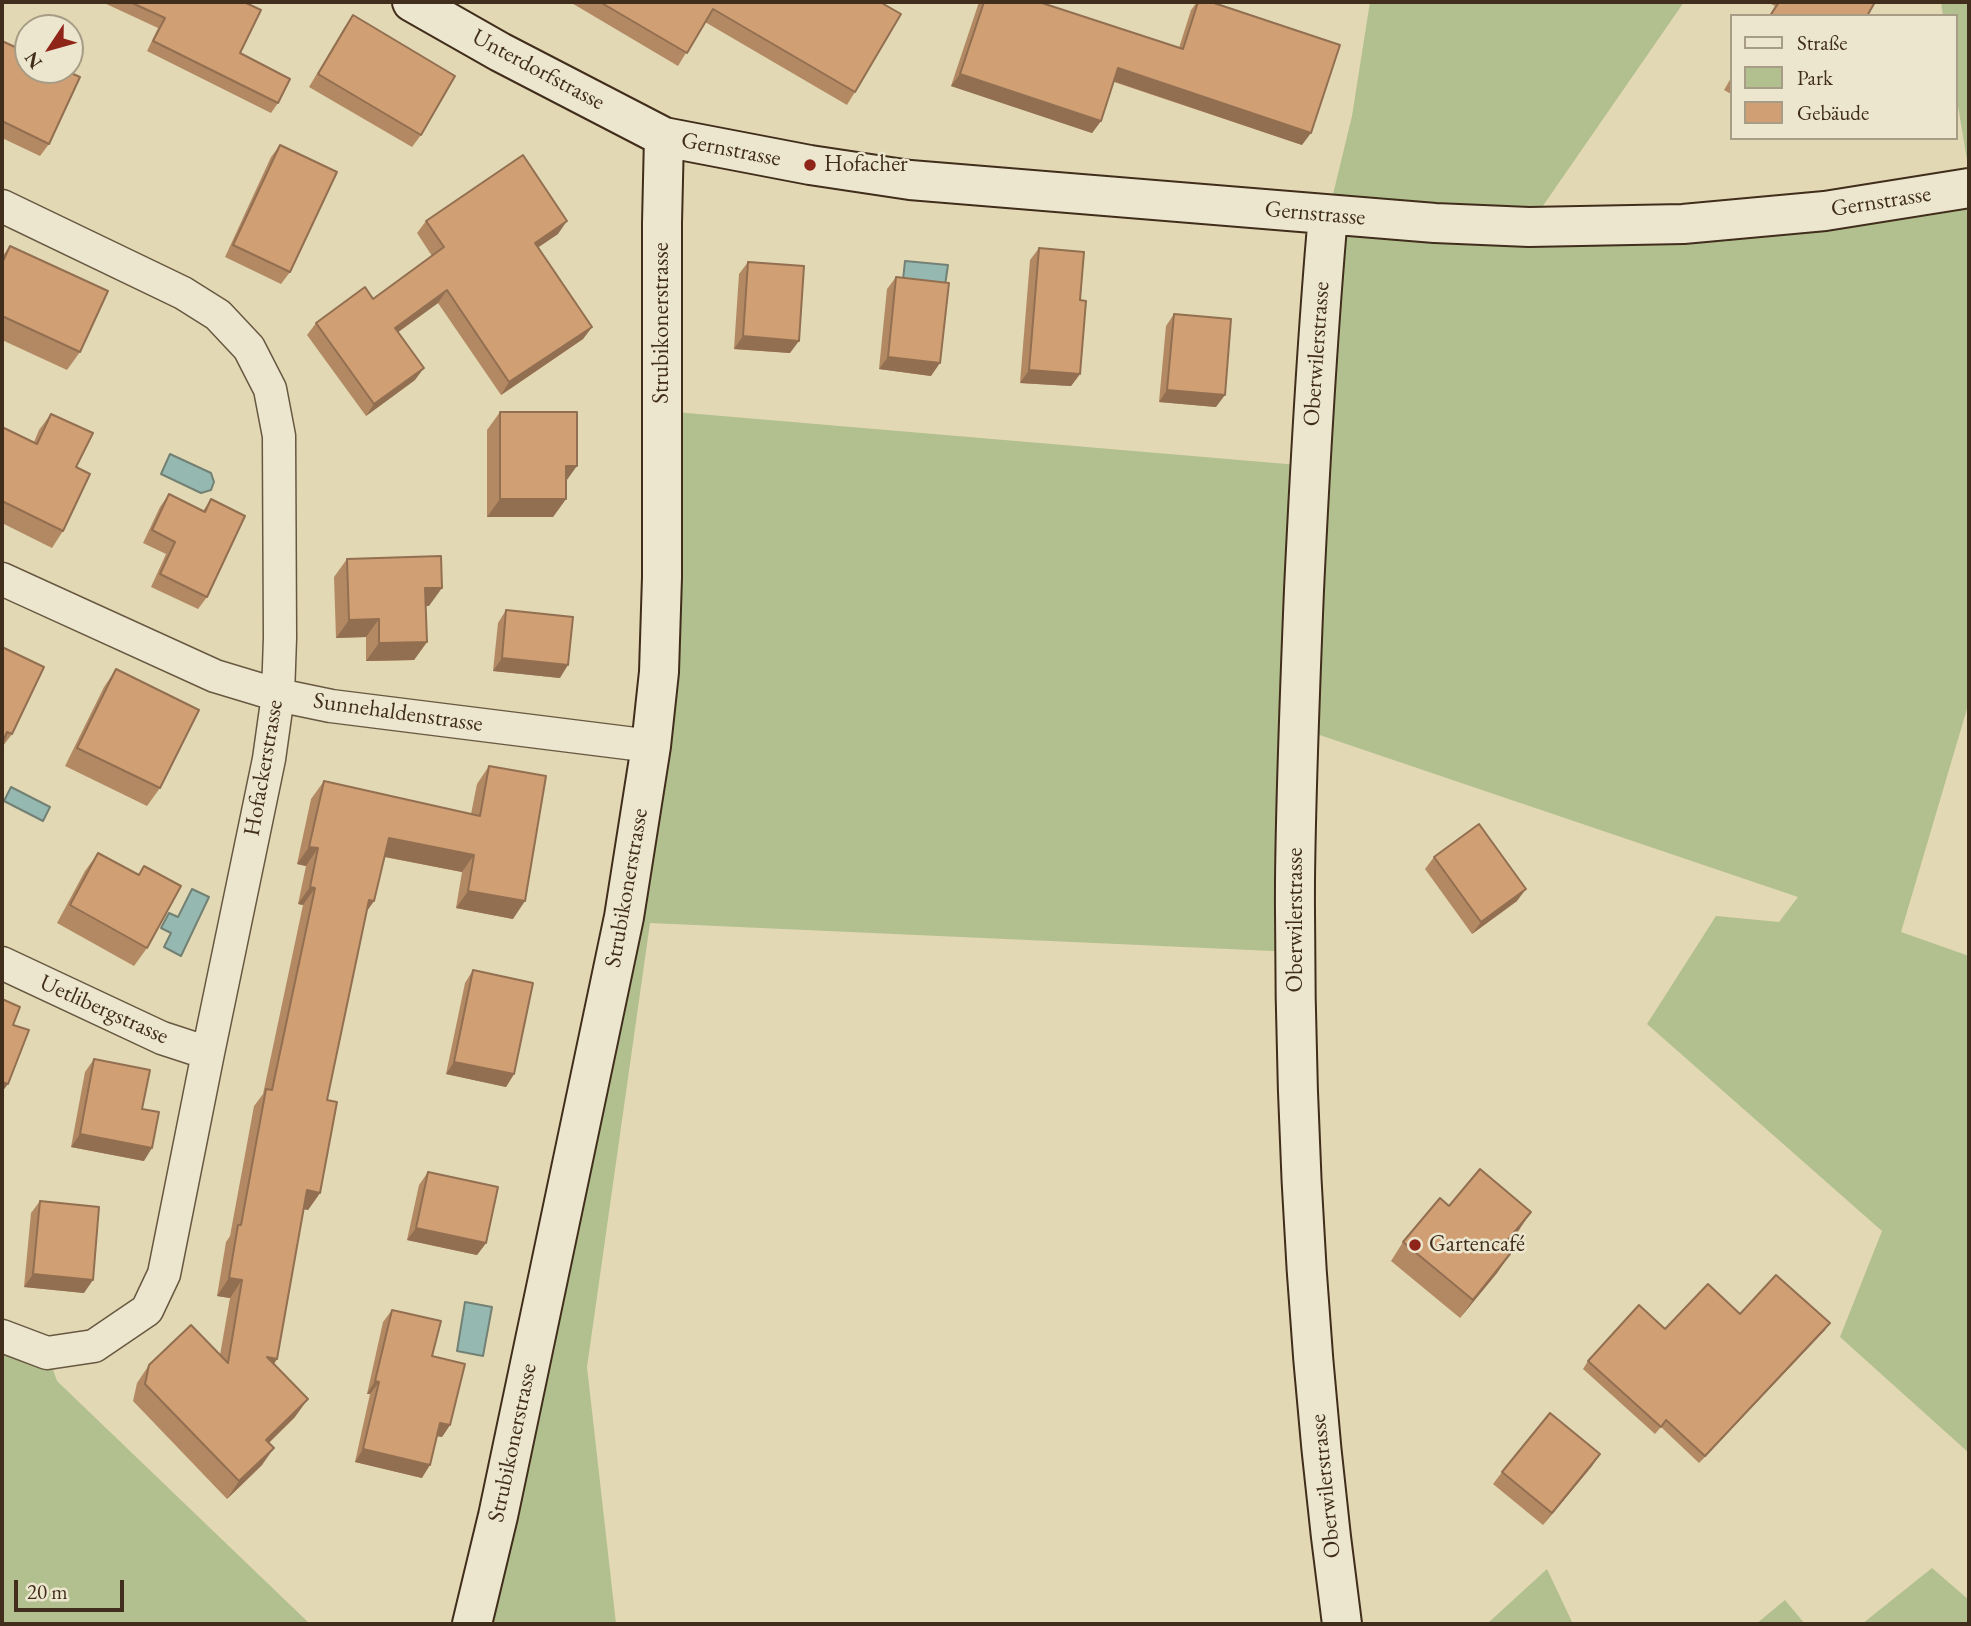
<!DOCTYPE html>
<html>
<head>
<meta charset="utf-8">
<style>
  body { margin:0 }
  #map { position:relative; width:1971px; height:1626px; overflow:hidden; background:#e2d8b3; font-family:"EB Garamond",serif }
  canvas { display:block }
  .frame { position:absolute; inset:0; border:4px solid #402d1b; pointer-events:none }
  .legend { position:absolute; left:1730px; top:14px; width:228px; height:126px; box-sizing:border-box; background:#ece6ce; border:2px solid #a79c86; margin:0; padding:9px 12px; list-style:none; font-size:21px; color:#402d1b }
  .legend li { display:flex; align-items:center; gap:14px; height:35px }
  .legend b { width:35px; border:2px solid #a79c86 }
  .north { position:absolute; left:14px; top:14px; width:70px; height:70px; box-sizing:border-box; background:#ece6ce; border:2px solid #a79c86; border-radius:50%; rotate:234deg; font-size:19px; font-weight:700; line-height:28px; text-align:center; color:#402d1b }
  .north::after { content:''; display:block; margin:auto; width:24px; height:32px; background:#8f2418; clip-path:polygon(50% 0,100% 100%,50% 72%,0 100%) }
  .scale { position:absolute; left:14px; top:1580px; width:110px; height:32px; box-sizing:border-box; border:4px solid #402d1b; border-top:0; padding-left:9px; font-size:21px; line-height:24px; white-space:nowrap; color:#402d1b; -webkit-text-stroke:5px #ece6ce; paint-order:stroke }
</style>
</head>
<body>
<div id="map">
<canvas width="1971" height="1626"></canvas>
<div class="frame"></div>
<ul class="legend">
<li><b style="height:9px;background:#ece6ce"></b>Straße</li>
<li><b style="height:19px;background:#b2bf8e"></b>Park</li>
<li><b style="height:19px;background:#d09f74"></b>Gebäude</li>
</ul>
<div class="north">N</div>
<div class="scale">20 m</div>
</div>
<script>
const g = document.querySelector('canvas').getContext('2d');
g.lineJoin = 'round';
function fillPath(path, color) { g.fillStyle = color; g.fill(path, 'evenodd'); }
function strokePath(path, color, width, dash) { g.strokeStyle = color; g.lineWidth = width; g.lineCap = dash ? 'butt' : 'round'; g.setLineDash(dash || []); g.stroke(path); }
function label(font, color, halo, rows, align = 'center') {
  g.font = font + ' "EB Garamond",serif'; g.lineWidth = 5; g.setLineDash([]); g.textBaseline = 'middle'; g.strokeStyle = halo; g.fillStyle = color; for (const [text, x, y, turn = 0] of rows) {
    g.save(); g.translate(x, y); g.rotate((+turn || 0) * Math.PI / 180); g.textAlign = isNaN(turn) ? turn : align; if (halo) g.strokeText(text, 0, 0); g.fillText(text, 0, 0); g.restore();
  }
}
fillPath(new Path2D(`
  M1370 2H1684L1529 226 1969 188V702L1901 932 1969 956V1453L1840 1337 1882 1231 1647 1024 1716 916 1779 922 1798 897 1299 728 1295 952 650 923 587 1367 616 1624H472L624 917 663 411 1310 466 1328 215 1352 116Z
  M1941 2 1969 3V172L1955 88V16H1943Z
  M2 1339 47 1353 57 1381 310 1624H2Z
  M1932 1568 1969 1600V1624H1862Z
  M1547 1569 1573 1624H1487Z
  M1785 1600 1805 1624H1756Z`), '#b2bf8e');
const water = new Path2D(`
  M905 261 948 265 945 285 903 280Z
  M170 454 211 473 214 482 211 490 201 493 161 474Z
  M11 787 50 807 43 821 4 801Z
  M192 889 209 897 181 956 164 947 171 933 161 928 169 913 178 917Z
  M465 1302 492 1307 483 1356 457 1351Z`);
fillPath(water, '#95b9b1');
strokePath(water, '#738175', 2);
const street = new Path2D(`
  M2 206 183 293 218 315 249 348 270 389 279 436 280 638 278 695 269 759 208 1053 164 1274 147 1310 94 1346 47 1353 2 1336
  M2 579 215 676 278 695 331 706 651 746
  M2 963 162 1038 208 1053`);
const secondary = new Path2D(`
  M412 2 500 52 664 137 810 165 910 180 1435 223 1529 227 1683 224 1825 211 1969 188
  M1328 215C1317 340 1310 465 1304 590 1300 687 1296 784 1295 881 1294 1128 1309 1380 1342 1624
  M472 1624 498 1516 624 917 651 746 659 672 662 577V223L664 137`);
strokePath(street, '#685841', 35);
strokePath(secondary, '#402d1b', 42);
strokePath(street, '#ece6ce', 32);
strokePath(secondary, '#ece6ce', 38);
fillPath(new Path2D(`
  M102 2H244L240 53 278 103 271 113 147 51 158 28Z
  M570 2H880L855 92 847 105 705 22 678 66Z
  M979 2H1039L1179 48 1191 10 1197 2H1211L1302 145 1114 82 1101 121 1092 133 951 86Z
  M1767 2H1875L1867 16H1769L1775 6Z
  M353 15 421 135 412 147 309 87 344 28Z
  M2 41 49 144 40 156 2 138Z
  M1731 78V94L1724 90Z
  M280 145 290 272 281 284 225 257 271 157Z
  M426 221 558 234 538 247 592 327 583 339 501 395 438 303 398 332 415 380 366 416 307 335 316 323 373 299 432 256 417 233Z
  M10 246 80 352 67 370 2 340V257Z
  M1039 248 1080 300V374L1071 386 1020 383 1030 260Z
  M748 262 790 353 734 349 739 274Z
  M896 277 931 376 879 369 887 289Z
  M1174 314 1216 407 1159 402 1166 326Z
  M500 412 566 482V499L553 517H487V430Z
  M51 414 76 467 63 531 52 548 2 523V427L34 442 39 430Z
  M169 494 203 511 211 499 207 597 198 609 151 587 166 554 143 543 160 507Z
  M347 559 429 606H426L427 642 414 660 366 661V637L336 638 334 577Z
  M506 610 560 678 493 671 498 623Z
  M2 647 12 734 3 746H2Z
  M116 669 160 788 147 806 65 766 104 687Z
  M489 766 513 919 456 908 462 872 384 857 374 901 366 912 327 1100 320 1193 308 1210 303 1209 277 1359 274 1364 295 1417 269 1443 262 1465 227 1499 133 1401 137 1383 149 1365 220 1355 230 1298 217 1296 226 1242 230 1236 254 1106 263 1094 303 905 298 904 306 866 297 864 311 799 324 781 471 814 477 784Z
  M98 853 138 875 144 866 147 948 134 966 57 923 85 871Z
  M1434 857 1517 901 1472 934 1425 869Z
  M473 970 514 1074 506 1087 446 1074 465 983Z
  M94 1059 144 1161 71 1147 85 1072Z
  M428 1172 486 1243 477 1255 407 1240 419 1185Z
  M40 1201 84 1293 24 1287 31 1213Z
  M1449 1206 1519 1230 1503 1249 1510 1254 1497 1273 1460 1318 1391 1261 1403 1242Z
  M392 1310 432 1356 450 1425 442 1437 437 1436 422 1478 355 1462 370 1394H367L383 1322Z
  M1740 1314 1825 1330 1699 1463 1661 1427 1655 1434 1583 1369 1588 1361 1665 1329Z
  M1592 1466 1543 1525 1493 1484 1502 1472Z`), '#b38964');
fillPath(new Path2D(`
  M1118 68 1311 133 1302 145 1110 80Z
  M960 74 1101 121 1092 133 951 86Z
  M567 221 558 234 527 255 535 243Z
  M447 290 438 303 386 341 395 328Z
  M592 327 583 339 501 395 509 382Z
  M743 336 799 341 790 353 734 349Z
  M888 357 940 363 931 376 879 369Z
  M424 368 415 380 366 416 374 404Z
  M1029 370 1080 374 1071 386 1020 383Z
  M1167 390 1225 395 1216 407 1159 402Z
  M566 466H577L564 484Z
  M500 499H566L553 517H487Z
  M425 588H442L429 606H412Z
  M379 619 366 637 336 638 349 620Z
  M427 642 414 660 366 661 379 643Z
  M502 658 568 665 560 678 493 671Z
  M389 838 474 855 462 872 376 855Z
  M309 847 318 848 306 866 297 864Z
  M310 887 315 888 303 905 298 904Z
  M1526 889 1517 901 1472 934 1481 922Z
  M468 891 525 901 513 919 456 908Z
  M369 900 374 901 362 918Z
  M454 1062 514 1074 506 1087 446 1074Z
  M2 1082 8 1084 2 1092Z
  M80 1134 152 1148 144 1161 71 1147Z
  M307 1190 320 1193 308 1210 294 1207Z
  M1531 1212 1519 1230 1489 1266 1502 1247Z
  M416 1228 486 1243 477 1255 407 1240Z
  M1510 1254 1497 1273 1460 1318 1473 1300Z
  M33 1274 93 1280 84 1293 24 1287Z
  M229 1278 242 1280 230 1298 217 1296Z
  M1830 1323 1825 1330 1699 1463 1705 1456Z
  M267 1357 277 1359 265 1376Z
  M375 1381 379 1382 370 1394H367Z
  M308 1399 295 1417 254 1457 266 1440Z
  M440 1423 450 1425 442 1437 432 1435Z
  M274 1448 262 1465 227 1499 239 1481Z
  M363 1449 430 1465 422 1478 355 1462Z
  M1600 1454 1592 1466 1543 1525 1552 1513Z`), '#926f51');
const building = new Path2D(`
  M130 2H244L261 10 240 53 290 79 278 103 153 41 165 18Z
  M600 2H880L901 14 855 92 713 9 687 53Z
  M984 2H1039L1183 49 1198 2H1211L1340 45 1311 133 1118 68 1101 121 960 74Z
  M1779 2H1875L1867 16H1770Z
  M353 15 455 76 421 135 318 74Z
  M2 41 28 53V70H64L80 77 49 144 2 121Z
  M280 145 337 172 290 272 233 245Z
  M523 155 567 221 535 243 592 327 509 382 447 290 395 328 424 368 374 404 316 323 365 287 373 299 444 247 426 221Z
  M10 246 108 291 80 352 2 316V263Z
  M1039 248 1084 252 1080 300 1086 301 1080 374 1029 370Z
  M748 262 804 266 799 341 743 336Z
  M896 277 949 283 940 363 888 357Z
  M1174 314 1231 319 1225 395 1167 390Z
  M500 412H577V466H566V499H500Z
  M51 414 93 433 76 467 90 474 63 531 2 501V427L37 444Z
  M169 494 205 512 211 499 245 516 207 597 160 574 175 542 152 530Z
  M441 556 442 588H425L427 642 379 643V619L349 620 347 559Z
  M506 610 573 617 568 665 502 658Z
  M2 647 44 667 12 734 7 732 2 744Z
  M116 669 199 710 160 788 77 748Z
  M489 766 546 776 525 901 468 891 474 855 389 838 374 901 369 900 327 1100 337 1102 320 1193 307 1190 277 1359 267 1357 308 1399 266 1440 274 1448 239 1481 145 1384 149 1365 191 1325 228 1363 242 1280 229 1278 238 1225H241L266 1089 272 1090 315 888 310 887 318 848 309 847 324 781 480 816Z
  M1479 824 1526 889 1481 922 1434 857Z
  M98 853 139 875 144 866 181 886 147 948 70 905Z
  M473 970 533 983 514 1074 454 1062Z
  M2 999 20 1007 13 1025 29 1030 8 1084 2 1082Z
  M94 1059 150 1070 142 1109 159 1112 152 1148 80 1134Z
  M1480 1169 1531 1212 1502 1247 1510 1254 1473 1300 1403 1242 1440 1198 1449 1206Z
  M428 1172 498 1187 486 1243 416 1228Z
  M40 1201 99 1207 93 1280 33 1274Z
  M1776 1275 1830 1323 1705 1456 1666 1420 1661 1427 1588 1361 1639 1305 1665 1329 1708 1284 1740 1314Z
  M392 1310 441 1321 432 1356 465 1364 450 1425 440 1423 430 1465 363 1449 379 1382 375 1381Z
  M1550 1413 1600 1454 1552 1513 1502 1472Z`);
fillPath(building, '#d09f74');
strokePath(building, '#926f51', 2);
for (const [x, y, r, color] of [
  [810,165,7,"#8f2418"],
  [1415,1245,7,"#8f2418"]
]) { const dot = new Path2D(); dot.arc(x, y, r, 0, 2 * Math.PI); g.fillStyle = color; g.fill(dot); strokePath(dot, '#ece6ce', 2.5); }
label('23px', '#402d1b', '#ece6ce', [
  ["Unterdorfstrasse",538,70,28],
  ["Gernstrasse",731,150,11],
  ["Gernstrasse",1881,202,-9],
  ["Gernstrasse",1315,214,5],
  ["Strubikonerstrasse",662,323,-90],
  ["Oberwilerstrasse",1317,354,-86],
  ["Sunnehaldenstrasse",398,713,8],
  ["Hofackerstrasse",264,768,-80],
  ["Strubikonerstrasse",627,888,-80],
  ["Oberwilerstrasse",1296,920,-90],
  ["Uetlibergstrasse",104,1010,24],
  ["Strubikonerstrasse",513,1443,-78],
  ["Oberwilerstrasse",1326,1486,-96]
]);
label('23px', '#402d1b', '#ece6ce', [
  ["Hofacher",824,165],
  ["Gartencafé",1429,1245]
], 'left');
</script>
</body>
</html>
